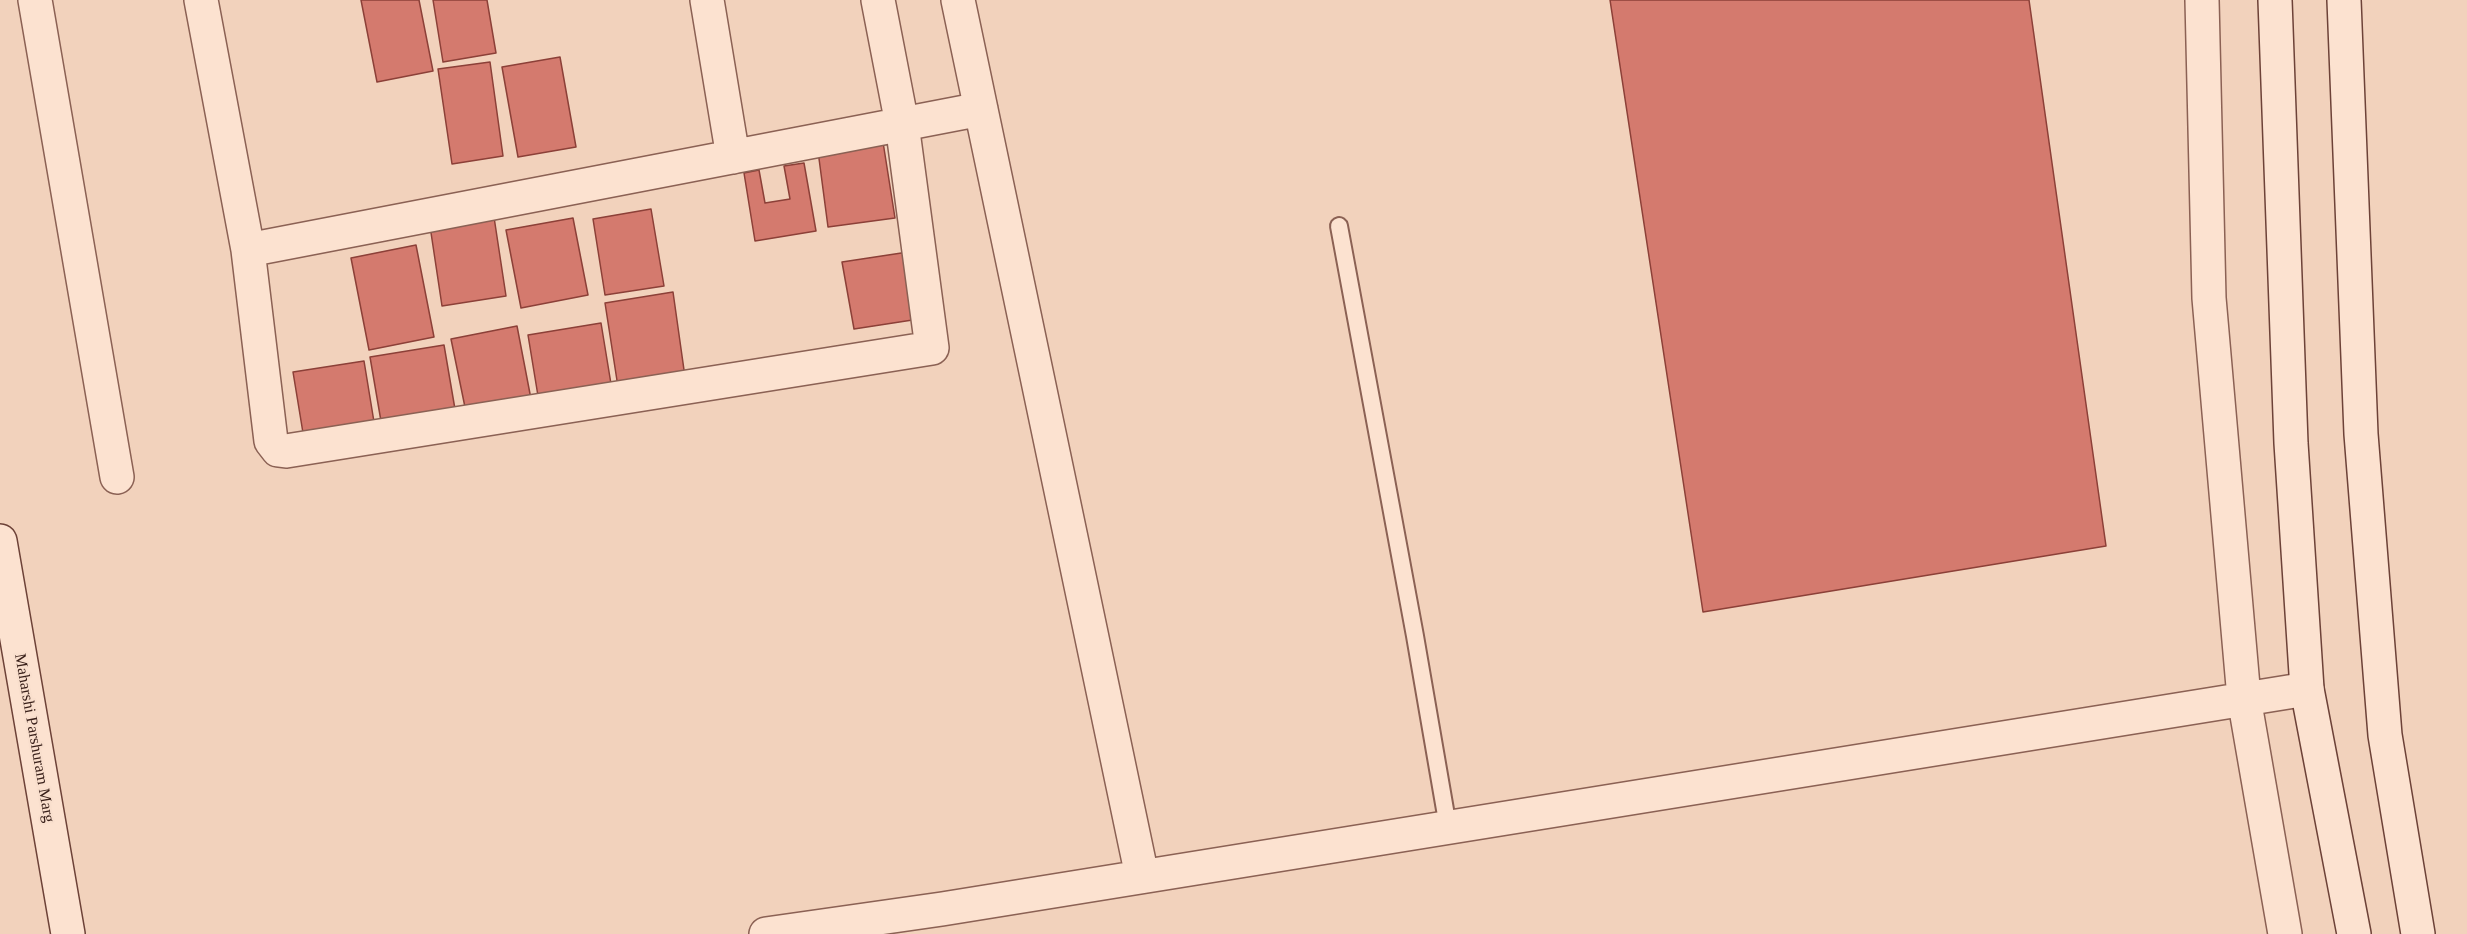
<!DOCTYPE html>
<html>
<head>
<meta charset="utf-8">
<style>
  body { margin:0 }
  canvas { display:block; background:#f2d2bc }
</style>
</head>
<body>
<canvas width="2467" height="934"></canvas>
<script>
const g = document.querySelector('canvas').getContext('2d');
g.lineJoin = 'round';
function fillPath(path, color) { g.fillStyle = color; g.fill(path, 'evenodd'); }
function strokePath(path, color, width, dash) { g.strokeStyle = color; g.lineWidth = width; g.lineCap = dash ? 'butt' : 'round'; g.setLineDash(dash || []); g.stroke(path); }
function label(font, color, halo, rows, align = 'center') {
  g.font = font + ' Georgia,serif'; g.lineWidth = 4.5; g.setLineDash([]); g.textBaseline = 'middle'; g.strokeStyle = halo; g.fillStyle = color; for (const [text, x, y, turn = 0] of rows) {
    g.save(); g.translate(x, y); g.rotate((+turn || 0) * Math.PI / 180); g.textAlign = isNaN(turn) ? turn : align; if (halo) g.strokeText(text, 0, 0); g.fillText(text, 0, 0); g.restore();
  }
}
const building = new Path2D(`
  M361 0H419L433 71 377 82Z
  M433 0H487L496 53 443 62Z
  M1610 0H2029L2106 546 1703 612Z
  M560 57 576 147 518 157 502 67Z
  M490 62 503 156 452 164 438 69Z
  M883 142 895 218 828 227 818 151Z
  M804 163 816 231 755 241 744 173 759 170 765 203 790 199 784 166Z
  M651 209 664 286 605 295 593 219Z
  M494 217 506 296 442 306 430 226Z
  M573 218 588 295 521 308 506 230Z
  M416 245 434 337 369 350 351 258Z
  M908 252 919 319 854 329 842 262Z
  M673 292 685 377 618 387 605 303Z
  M601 323 612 390 539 402 528 335Z
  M517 326 531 399 466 412 451 339Z
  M444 345 456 415 382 427 370 357Z
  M364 361 375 428 304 439 293 372Z`);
fillPath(building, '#d47a6e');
strokePath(building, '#8c4038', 1.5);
const lane = new Path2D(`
  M1339 226 1415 636 1448 827`);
const street = new Path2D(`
  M35 0 117 477
  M201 0 248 250 271 441 278 450 286 451 932 348 902 124 878 0
  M707 0 733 157
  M958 0 1142 876
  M2202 0 2209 298 2244 698 2285 934
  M248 250 981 109
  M766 934 942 909 2307 689`);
const secondary = new Path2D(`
  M2275 0 2291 443 2307 689 2354 934
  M2344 0 2361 434 2385 735 2418 934
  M0 541 68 934`);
strokePath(lane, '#8b6154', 20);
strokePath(street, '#8b6154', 36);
strokePath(secondary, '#6d4238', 36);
strokePath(lane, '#fce2d0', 16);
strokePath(street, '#fce2d0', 33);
strokePath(secondary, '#fce2d0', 33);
label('16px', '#39201a', '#f9dfcd', [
  ["Maharshi Parshuram Marg",34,738,80]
]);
</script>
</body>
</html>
